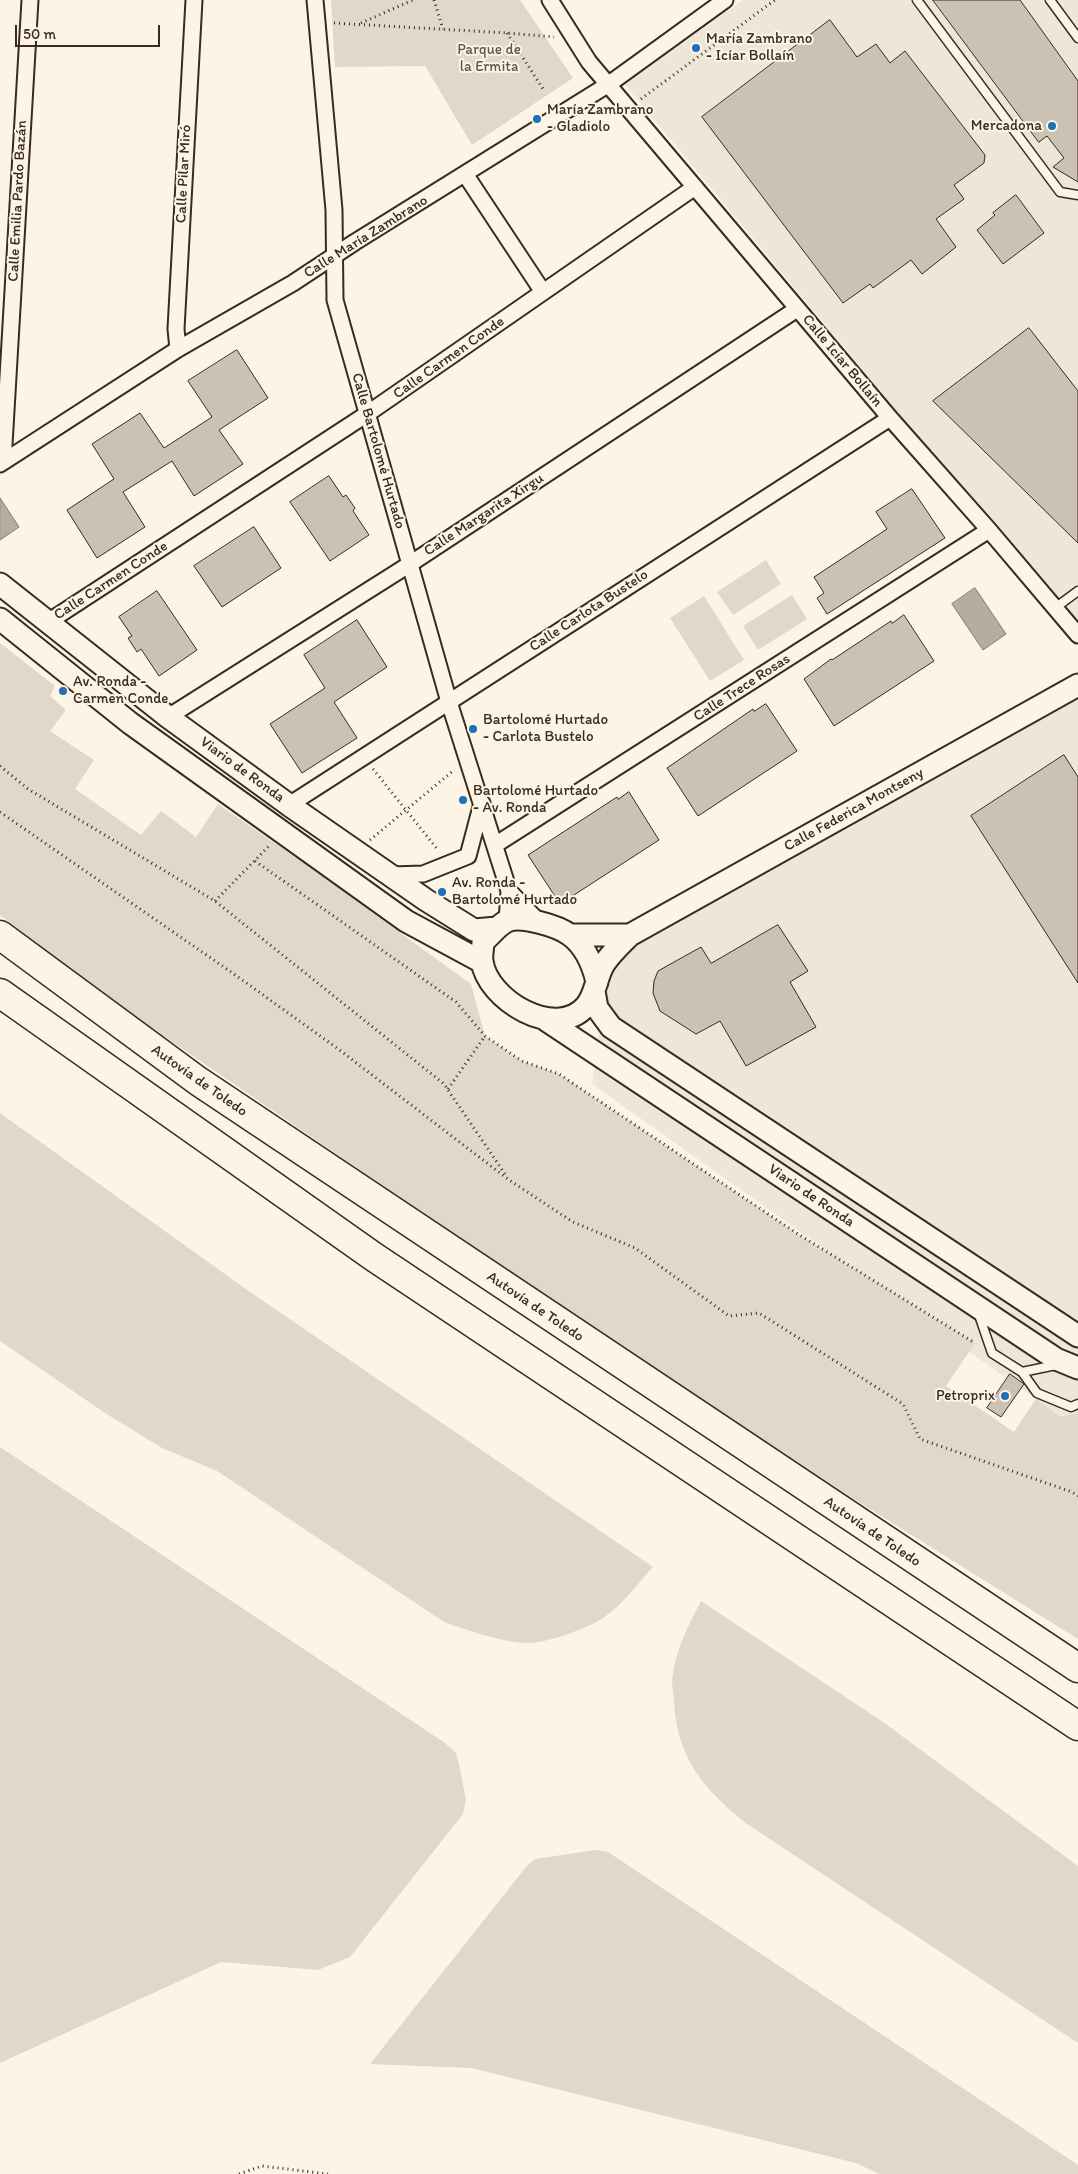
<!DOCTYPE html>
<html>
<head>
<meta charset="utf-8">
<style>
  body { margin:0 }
  #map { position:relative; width:1078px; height:2174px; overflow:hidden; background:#fcf5e5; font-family:Itim,sans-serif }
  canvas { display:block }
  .scale { position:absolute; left:15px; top:25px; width:145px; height:22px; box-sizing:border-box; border:2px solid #3b2a1e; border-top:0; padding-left:6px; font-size:15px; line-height:18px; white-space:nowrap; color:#3b2a1e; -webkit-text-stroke:4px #fcf5e5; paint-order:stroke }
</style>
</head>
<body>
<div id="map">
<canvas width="1078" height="2174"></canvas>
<div class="scale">50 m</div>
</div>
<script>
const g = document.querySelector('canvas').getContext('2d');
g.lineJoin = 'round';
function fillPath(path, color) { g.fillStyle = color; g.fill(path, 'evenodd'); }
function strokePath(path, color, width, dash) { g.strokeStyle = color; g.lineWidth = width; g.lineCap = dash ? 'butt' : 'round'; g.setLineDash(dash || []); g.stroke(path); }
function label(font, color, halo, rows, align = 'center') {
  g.font = font + ' Itim,sans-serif'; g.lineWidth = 4; g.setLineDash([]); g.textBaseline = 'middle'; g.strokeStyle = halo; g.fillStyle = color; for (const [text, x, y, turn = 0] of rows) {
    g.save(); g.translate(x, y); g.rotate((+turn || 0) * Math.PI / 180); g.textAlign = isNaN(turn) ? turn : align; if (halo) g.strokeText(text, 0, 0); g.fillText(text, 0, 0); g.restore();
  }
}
fillPath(new Path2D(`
  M743 0H1078V628L625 85Z
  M1078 699V1429L592 1084 608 959Z`), '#eee6d6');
fillPath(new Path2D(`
  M331 0H520L573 78 472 145 425 66 335 67Z
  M766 560 781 584 733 615 717 592Z
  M792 595 807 619 758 650 743 626Z
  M704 596 744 660 710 681 670 618Z
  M0 643 55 686 50 696 66 710 50 731 94 760 75 789 141 835 161 811 196 837 218 804 302 862 471 984 485 1036 522 1061 559 1074 798 1234 975 1343 946 1386 1014 1432 1036 1399 1061 1417 1078 1413V1639L849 1496 549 1299 124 1009 0 915Z
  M0 1113 250 1292 653 1567C637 1585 622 1605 602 1619 586 1629 544 1644 525 1643 497 1641 470 1631 444 1622L217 1471 162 1448 105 1413 0 1341Z
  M0 1447 445 1743 456 1753 459 1764 466 1800 463 1814 350 1957 318 1970 221 1962 0 2063Z
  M701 1601 883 1722 1078 1866V2043L747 1824C704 1790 676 1757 674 1700 673 1691 671 1681 673 1673 677 1647 689 1624 701 1601Z
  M596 1850 608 1852 1078 2165V2174H879L856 2163 471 2068 370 2064 526 1867 535 1859Z`), '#e0d8c8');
const water = new Path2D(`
  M0 498 19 527 0 540Z
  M975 588 1006 634 983 650 952 604Z`);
fillPath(water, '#b7ad9e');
strokePath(water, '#85796b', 1);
const building = new Path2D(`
  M933 0H1020L1078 81V182L1053 167 1064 158 1047 136 1039 142Z
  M830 20 857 57 876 44 890 63 905 51 985 155 984 163 954 185 964 199 936 219 956 247 922 274 911 260 873 288 870 284 843 303 702 117Z
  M1016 195 1044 233 1003 264 977 230 995 215 993 213Z
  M1029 328 1078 391V543L933 401Z
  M237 350 268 398 219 430 243 464 194 496 172 461 123 492 145 527 97 558 67 510 114 479 92 444 140 413 164 448 212 417 188 381Z
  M329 476 343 497 346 495 355 508 353 511 369 535 330 561 290 502Z
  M912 489 945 538 827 614 817 598 824 593 814 577 887 529 876 512Z
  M254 527 281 568 222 607 194 566Z
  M157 591 197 650 159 676 141 649 137 652 128 638 132 636 119 617Z
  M904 615 934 661 834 726 804 679 831 659 832 660 891 621 892 623Z
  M357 620 387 667 334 702 357 738 302 773 270 724 325 688 304 655Z
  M766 704 797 751 698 816 667 768 753 709 754 711Z
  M1064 755 1078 777V983L971 816Z
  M629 792 659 840 560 904 528 855 617 797 618 799Z
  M778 925 808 971 790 982 816 1027 746 1066 720 1021 696 1034 660 1011 653 993 654 981 658 971 701 947 711 963Z
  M1010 1374 1024 1384 1001 1417 987 1408Z`);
fillPath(building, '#ccc2b3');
strokePath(building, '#3b2a1e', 1);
const lane = new Path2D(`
  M917 0 1060 192 1078 195
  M1050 0 1078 38
  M1055 608 1078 591
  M979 1315 992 1353 1022 1372 1056 1365
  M1022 1372 1037 1393 1071 1407 1078 1404`);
const street = new Path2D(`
  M315 0 334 210 335 300 449 702 509 891 507 921
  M550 0 589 62 890 418 989 530 1078 635
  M465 174 543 292
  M178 349 176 329 194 0
  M3 462 30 0
  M0 464 178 349 293 283 355 242 609 84 725 0
  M48 622 367 414 695 187
  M168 717 410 564 797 309
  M289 805 890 418
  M495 845 989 530
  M391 875 423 874 468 856 482 803
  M509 891 539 922`);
const secondary = new Path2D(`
  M0 584 168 717 289 805 426 900 474 930 497 928
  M0 619 130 723 406 921 482 962
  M570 935H630
  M597 982C593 965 585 946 570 935 558 926 521 915 507 921 498 925 490 936 483 942 483 948 481 955 482 961 487 1000 556 1041 586 1006 596 994 596 977 604 964 611 953 621 944 630 935L1078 685
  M594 991 597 1008 611 1027 1078 1336
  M546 1020 1056 1359 1078 1368`);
const highway = new Path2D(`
  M0 935 198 1081 1078 1668
  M0 993 374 1257 1078 1726`);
strokePath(lane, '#3b2a1e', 11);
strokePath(street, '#3b2a1e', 19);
strokePath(secondary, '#3b2a1e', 25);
strokePath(highway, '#3b2a1e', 31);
strokePath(new Path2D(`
  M434 0 443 29
  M334 23 507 33 554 37
  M361 23 413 0
  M507 33 543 89
  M641 99 775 0
  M0 766 28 789 215 901 444 1084 507 1177
  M373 769 438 850
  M0 812 231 972 337 1048 509 1180 573 1222 635 1248 729 1316 759 1313 903 1404 920 1439 1072 1492 1078 1496
  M370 840 454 770
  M255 861 456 1002 485 1036 522 1061 559 1074 798 1234 975 1343
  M215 901 269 846
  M448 1089 485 1036
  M239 2174 262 2166 328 2174`), '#3b2a1e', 3, [1, 4]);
strokePath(lane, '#fcf5e5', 8);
strokePath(street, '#fcf5e5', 15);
strokePath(secondary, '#fcf5e5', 21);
strokePath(highway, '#fcf5e5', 28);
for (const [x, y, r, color] of [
  [696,48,5,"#1f6fb2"],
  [537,119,5,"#1f6fb2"],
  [1052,126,5,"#1f6fb2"],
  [63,691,5,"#1f6fb2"],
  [473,729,5,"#1f6fb2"],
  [463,800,5,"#1f6fb2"],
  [442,892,5,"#1f6fb2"],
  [1005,1396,5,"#1f6fb2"]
]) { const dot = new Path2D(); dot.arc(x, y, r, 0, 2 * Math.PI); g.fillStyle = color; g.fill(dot); strokePath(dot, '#fcf5e5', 2); }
label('15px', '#3b2a1e', '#fcf5e5', [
  ["María Zambrano",706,39],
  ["- Icíar Bollaín",706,56],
  ["María Zambrano",547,110],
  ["- Gladiolo",547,127],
  ["Mercadona",1042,126,"right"],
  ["Av. Ronda -",73,682],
  ["Carmen Conde",73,699],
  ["Bartolomé Hurtado",483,720],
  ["- Carlota Bustelo",483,737],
  ["Bartolomé Hurtado",473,791],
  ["- Av. Ronda",473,808],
  ["Av. Ronda -",452,883],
  ["Bartolomé Hurtado",452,900],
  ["Petroprix",995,1396,"right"]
], 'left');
label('15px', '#645648', '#fcf5e5', [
  ["Parque de",489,50],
  ["la Ermita",489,67]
]);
label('15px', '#3b2a1e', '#fcf5e5', [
  ["Calle Pilar Miró",184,174,-87],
  ["Calle Emilia Pardo Bazán",18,201,-87],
  ["Calle María Zambrano",366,237,-32],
  ["Calle Carmen Conde",449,358,-35],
  ["Calle Icíar Bollaín",842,361,50],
  ["Calle Bartolomé Hurtado",378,451,74],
  ["Calle Margarita Xirgu",484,515,-33],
  ["Calle Carmen Conde",111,581,-33],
  ["Calle Carlota Bustelo",589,611,-33],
  ["Calle Trece Rosas",742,688,-33],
  ["Viario de Ronda",242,770,36],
  ["Calle Federica Montseny",854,810,-29],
  ["Autovía de Toledo",199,1081,35],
  ["Viario de Ronda",811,1196,34],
  ["Autovía de Toledo",535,1307,34],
  ["Autovía de Toledo",872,1532,34]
]);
</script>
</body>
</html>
